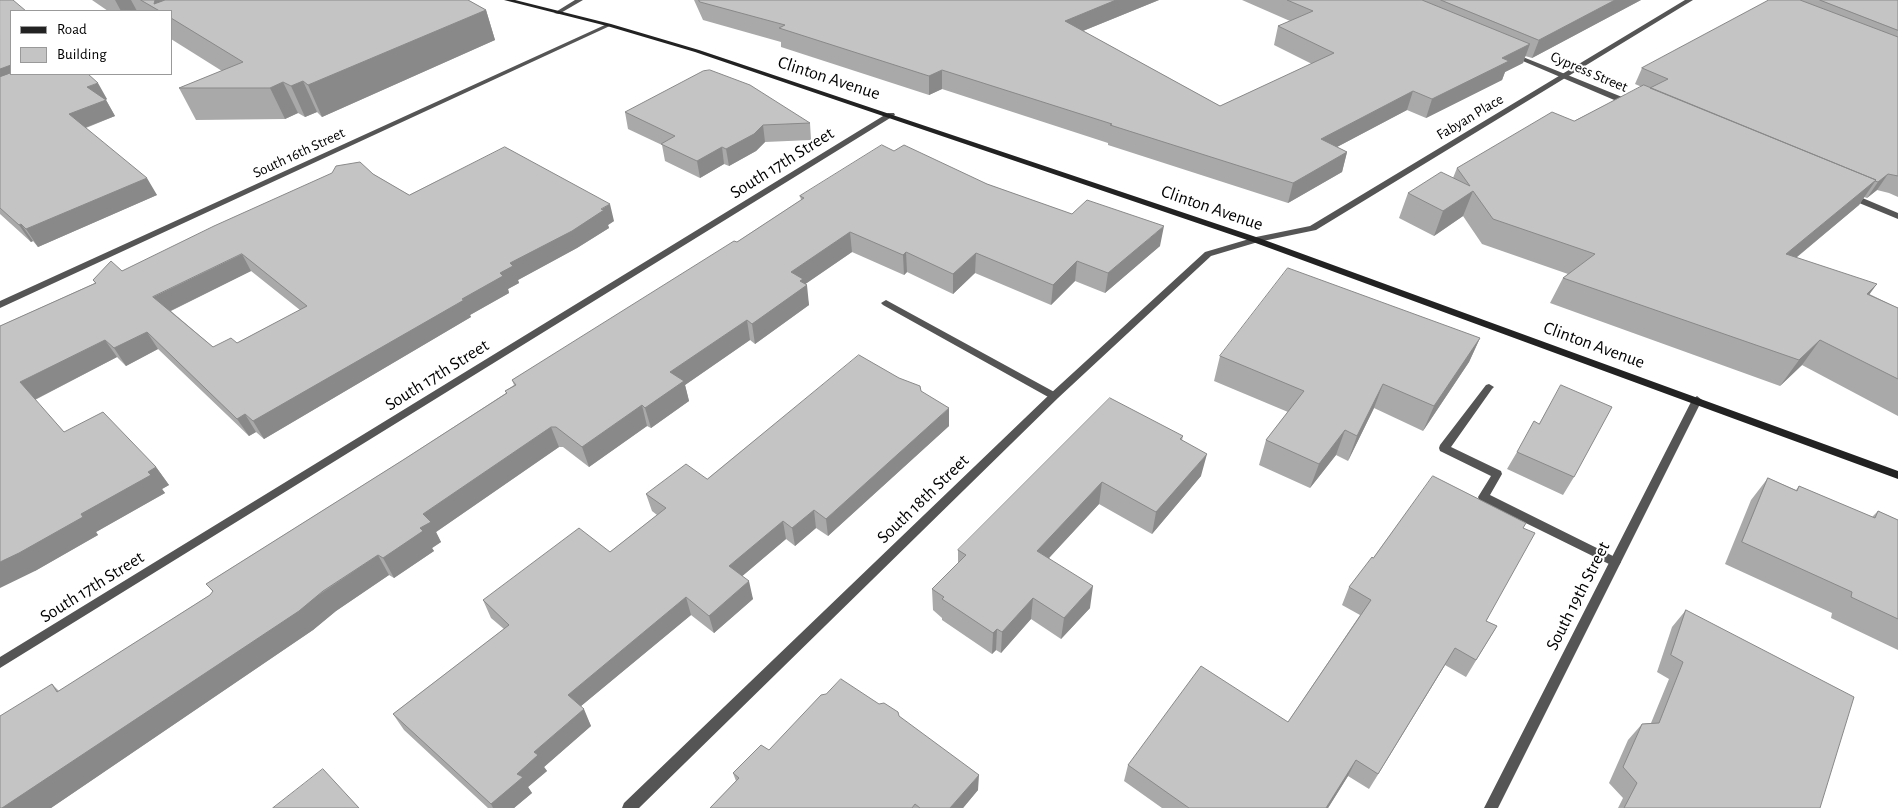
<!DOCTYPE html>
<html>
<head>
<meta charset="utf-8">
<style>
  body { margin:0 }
  #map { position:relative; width:1898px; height:808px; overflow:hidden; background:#fff; font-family:"Alegreya Sans",sans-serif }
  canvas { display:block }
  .legend { position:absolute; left:10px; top:10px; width:162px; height:65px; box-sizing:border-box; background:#fff; border:1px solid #999; margin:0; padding:6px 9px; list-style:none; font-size:15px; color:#000 }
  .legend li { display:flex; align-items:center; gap:10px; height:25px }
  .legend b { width:25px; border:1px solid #999 }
</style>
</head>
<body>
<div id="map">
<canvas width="1898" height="808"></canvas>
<ul class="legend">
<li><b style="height:6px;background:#222"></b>Road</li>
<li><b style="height:14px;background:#c4c4c4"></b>Building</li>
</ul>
</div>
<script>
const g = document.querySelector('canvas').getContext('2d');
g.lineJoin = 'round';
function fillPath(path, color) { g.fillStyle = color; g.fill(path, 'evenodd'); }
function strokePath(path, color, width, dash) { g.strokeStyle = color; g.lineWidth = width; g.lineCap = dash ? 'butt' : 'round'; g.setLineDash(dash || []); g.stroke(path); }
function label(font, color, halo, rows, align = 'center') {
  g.font = font + ' "Alegreya Sans",sans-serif'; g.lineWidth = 4; g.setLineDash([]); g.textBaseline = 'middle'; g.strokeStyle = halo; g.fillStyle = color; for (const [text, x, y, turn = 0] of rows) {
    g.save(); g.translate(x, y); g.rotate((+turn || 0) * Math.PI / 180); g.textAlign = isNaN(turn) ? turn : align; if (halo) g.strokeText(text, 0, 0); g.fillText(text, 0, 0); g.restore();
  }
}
fillPath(new Path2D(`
  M886 300 1058 394 1059 396 1054 399 1050 398 883 305 881 303Z
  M1489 384 1494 387 1492 389 1451 447 1501 471 1502 474 1490 495 1619 559 1621 562 1619 565 1615 567 1611 565 1479 500 1478 497 1491 476 1440 451 1439 448 1440 445 1486 385Z`), '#555');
fillPath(new Path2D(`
  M575 0H583L559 14 554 13Z
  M607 24 612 25 0 308V301Z
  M1513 53 1632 101 1633 103 1632 105H1626L1511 56 1510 55Z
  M888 113H894L895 115 0 668V657Z
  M1847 194H1853L1898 213V219L1847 198Z
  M1697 396 1702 400 1498 808H1484L1692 400Z`), '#555');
fillPath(new Path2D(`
  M1685 0H1693L1316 230 1258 242 1211 256 1058 398 639 808H622L624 803 1050 394 1205 252 1256 237 1310 226Z`), '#555');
fillPath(new Path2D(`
  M504 0H515L611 24 699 50 1259 238 1898 471V479L1253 242 695 52 607 26Z`), '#222');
fillPath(new Path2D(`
  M0 0 11 74 107 99 106 100 115 116 86 128 157 195 38 247 33 241 31 242 0 214Z
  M92 0H468L486 10 495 40 322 117 317 112 305 117 298 113 285 119 196 120 179 88 222 71 171 39V11H108Z
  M694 0H1159L1083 31 1220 106 1312 64 1274 45 1278 26 1290 21 1242 0H1641L1532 58 1525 56 1523 63 1505 72 1502 80 1426 118 1407 110 1337 147 1347 152 1342 172 1288 203 1108 145V143L942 89 929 95 781 47V42L703 20Z
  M1769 0H1898V197L1889 193 1877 190 1867 198 1864 197 1859 205 1796 258 1898 308V416L1802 365 1780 386 1550 303 1563 278 1568 274 1482 244 1463 216 1434 236 1399 218 1408 193 1453 178 1457 168 1574 121 1642 87 1635 84 1642 68Z
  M625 112 810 123 811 140 765 142 756 151 729 166 724 164 700 178 665 161 662 145 628 129Z
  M894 151 987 184 1160 246 1105 293 1075 281 1051 305 975 273 953 294 907 272 904 275 852 252 805 284 809 305 755 344 750 340 685 385 689 401 651 428 647 426 589 467 563 447H559L436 532 441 542 432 548 434 551 394 578 389 575 336 611 313 630 51 808H0L52 684 59 691 210 595 213 592 206 584 403 460 506 393 505 391 514 385 512 380 737 242 801 200 800 196Z
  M373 174 409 195 614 221 608 225 609 228 577 248 518 280 519 283 508 289 509 293 470 315 471 317 264 439 256 432 249 436 158 349 126 366 117 357 35 400 64 432 156 467 169 485 162 489 165 493 96 532 98 535 35 571 0 326 95 283 93 280 122 271ZM251 271 300 310 237 343 213 347 171 311Z
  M1480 338 1469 362 1423 431 1374 408 1348 461 1336 455 1310 488 1259 465 1266 440 1288 412 1214 381 1220 356Z
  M921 391 949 426 828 536 816 528 795 546 786 539 742 576 753 599 714 633 691 615 581 706 591 726 544 767 547 771 528 787 532 793 514 808H488L404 730 393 714 504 629 491 618 483 600 610 552 657 515 652 511 646 494 707 479Z
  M1539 424 1574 477 1563 495 1507 469 1517 452Z
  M1183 436 1182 440 1201 476 1152 534 1099 504 1049 558 1090 608 1061 639 1031 619 1001 653 996 650 992 654 942 620V618L933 610 932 589 958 563V550Z
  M1768 478 1796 490 1799 486 1872 517 1878 511 1898 520V650L1831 618 1832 613 1725 564 1751 500Z
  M1523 528 1486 621 1497 626 1466 677 1445 665 1369 789 1348 776 1328 808H1162L1124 781 1128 765 1288 722 1360 615 1342 605 1349 587 1373 558Z
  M1686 610 1820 808H1618L1623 798 1609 783 1628 740 1642 724 1651 723 1669 679 1657 672 1672 627Z
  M879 704 899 716 978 790 963 808H710L736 781 733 773 769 750Z`), '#a9a9a9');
fillPath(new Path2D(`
  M115 0H131L137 11H121Z
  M155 0H243L154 4Z
  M1116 0H1159L1063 39 1065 21Z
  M1615 0H1641L1532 58 1539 40Z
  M486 10 495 40 322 117 308 85Z
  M1530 44 1523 63 1505 72 1502 80 1426 118 1432 99 1502 58Z
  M11 65V74L0 89V69Z
  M942 70V89L929 95V76Z
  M303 81 317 112 305 117 291 86Z
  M283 82 298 113 285 119 270 88Z
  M98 83 107 99 97 103 87 87Z
  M1413 91 1407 110 1316 158 1321 139Z
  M106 100 115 116 79 130 69 114Z
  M763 125 765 142 756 151 729 166 726 149Z
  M722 147 724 164 700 178 697 161Z
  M1347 152 1342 172 1288 203 1293 183Z
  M1888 174 1877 190 1867 198 1878 182Z
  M147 178 157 195 38 247 26 229Z
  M1876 180 1859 205 1769 280 1786 254Z
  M1473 191 1463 216 1434 236 1443 211Z
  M610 204 614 221 608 225 609 228 577 248 518 280 519 283 508 289 509 293 470 315 471 317 264 439 253 421 462 299 500 273 510 263Z
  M21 224 33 241 31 242 19 225Z
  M1164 226 1160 246 1105 293 1108 273Z
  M850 232 852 252 804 285H807L809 305 755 344 752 324 791 272Z
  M906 252 907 272 904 275 903 255Z
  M976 253 975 273 953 294V274Z
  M242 254 251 271 164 314 153 297Z
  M1077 261 1075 281 1051 305 1053 285Z
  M1877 284 1858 310 1867 294Z
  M747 320 750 340 685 385 689 401 651 428 645 408 670 372Z
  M147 332 158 349 126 366 114 348Z
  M1480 338 1469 362 1423 431 1434 406Z
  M105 340 117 357 34 400 20 382Z
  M1820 340 1802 365 1780 386 1799 360Z
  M1383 384 1374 408 1348 461 1357 436Z
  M642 405 647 426 589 467 582 447Z
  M949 408V426L828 536 826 519Z
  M245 414 256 432 249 436 237 419Z
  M551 427 559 447 436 532 441 542 432 548 434 551 394 578 383 558 420 528 423 514Z
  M1345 430 1336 455 1310 488 1319 464Z
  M1207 454 1201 476 1152 534 1156 512Z
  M156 467 169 485 162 489 165 493 96 532 98 535 35 571 0 588V562Z
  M1102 482 1099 504 1035 573 1037 551Z
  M814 510 816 528 795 546 792 528Z
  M783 521 786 539 733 584 729 566Z
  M378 555 389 575 336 611 313 630 51 808H2Z
  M749 581 753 599 714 633 709 616Z
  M1093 586 1090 608 1061 639 1064 618Z
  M686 597 691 615 575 711 568 695Z
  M1033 598 1031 619 1001 653 1002 632Z
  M997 629 996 650 992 654 993 633Z
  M1455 648 1445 665 1369 789 1378 774Z
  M584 709 591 726 544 767 547 771 528 787 532 793 514 808H493L491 804 534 752Z
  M1356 760 1348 776 1328 808H1326Z
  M979 775 978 790 963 808H950Z`), '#898989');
const building = new Path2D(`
  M0 0H13L26 11H11V65L0 69Z
  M141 0H155L154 4 165 0H468L486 10 308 85 303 81 291 86 283 82 270 88H179L243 62 171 18V11H160Z
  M699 0H1116L1065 21 1220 106 1334 53 1278 26 1313 11 1287 0H1422L1530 44 1502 58 1509 61 1432 99 1413 91 1321 139 1347 152 1293 183 1110 125 1112 124 942 70 929 76 779 28 785 25 700 2Z
  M1441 0H1615L1539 40Z
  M1769 0H1800L1898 37V176L1888 174 1878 182 1875 181 1876 180 1650 88 1668 79 1642 68Z
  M1820 0H1898V30Z
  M710 70 750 85 810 123 763 125 754 134 726 149 722 147 697 161 661 144 675 136 625 112 703 71Z
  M11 73V74H88L98 83 87 87 106 100 69 114 147 178 26 229 21 224 19 225 0 208V77Z
  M1644 85 1876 180 1786 254 1877 284 1867 294 1898 308V379L1820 340 1799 360 1563 278 1595 254 1493 219 1473 191 1443 211 1408 193 1441 172 1470 186 1457 168 1552 112 1574 121Z
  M882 145 894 151 904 145 987 184 1072 214 1087 200 1164 226 1108 273 1077 261 1053 285 976 253 953 274 906 252 903 255 850 232 791 272 803 279 800 281 807 285 752 324 747 320 670 372 684 381 645 408 642 405 582 447 556 427H551L423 514 431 522 420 528 423 531 383 558 378 555 323 591 299 611 2 808H0V716L52 684 57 692 210 595 213 591 206 584 403 460 507 393 505 391 516 385 512 380 734 241 737 242 804 198 800 196Z
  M505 147 610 204 601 209 604 210 572 231 510 263 513 266 500 273 503 276 462 299 464 300 253 421 245 414 237 419 147 332 114 348 105 340 20 382 64 432 103 412 156 467 148 472 151 475 81 514 83 517 19 553 0 562V326L96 283 93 280 111 261 122 271 214 226 332 173 336 166 360 162 373 174 409 195ZM242 254 307 306 237 343 231 338 213 347 153 297Z
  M1288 268 1480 338 1434 406 1383 384 1357 436 1345 430 1319 464 1266 440 1304 391 1220 356Z
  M859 355 899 378 920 386 921 391 949 408 826 519 814 510 792 528 783 521 729 566 749 581 709 616 686 597 568 695 584 709 534 752 538 755 517 774 523 777 491 804 393 714 509 625 483 600 579 528 610 552 666 508 646 494 686 464 707 479Z
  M1561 385 1612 407 1574 477 1517 452 1534 421 1539 424Z
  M1110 398 1183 436 1180 439 1207 454 1156 512 1102 482 1037 551 1093 586 1064 618 1033 598 1002 632 997 629 993 633 942 599 944 597 932 589 966 555 958 550Z
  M1433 476 1526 523 1523 528 1535 533 1486 621 1497 626 1476 660 1455 648 1378 774 1356 760 1326 808H1189L1128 765 1201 666 1288 722 1371 600 1349 587 1372 557 1373 558Z
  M1768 478 1797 491 1799 486 1875 518 1878 511 1898 520V619L1851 597 1852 592 1742 542Z
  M1686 610 1854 697 1820 808H1624L1637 783 1623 767 1642 724 1659 723 1683 662 1671 655Z
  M841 679 879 704 884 703 898 712 899 716 979 775 950 808H920L915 804 912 808H710L739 778 733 773 761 745 769 750 821 695 826 694Z
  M323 769 359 808H273Z`);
fillPath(building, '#c4c4c4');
strokePath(building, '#898989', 1);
label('15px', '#000', '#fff', [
  ["Cypress Street",1589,72,23],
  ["Fabyan Place",1470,117,-31],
  ["South 16th Street",299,153,-25]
]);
label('18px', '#000', '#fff', [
  ["Clinton Avenue",829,78,18],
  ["South 17th Street",782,163,-32],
  ["Clinton Avenue",1212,208,19],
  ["Clinton Avenue",1594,345,20],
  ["South 17th Street",437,375,-32],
  ["South 18th Street",923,499,-44],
  ["South 17th Street",92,587,-32],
  ["South 19th Street",1578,596,-63]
]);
</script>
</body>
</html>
